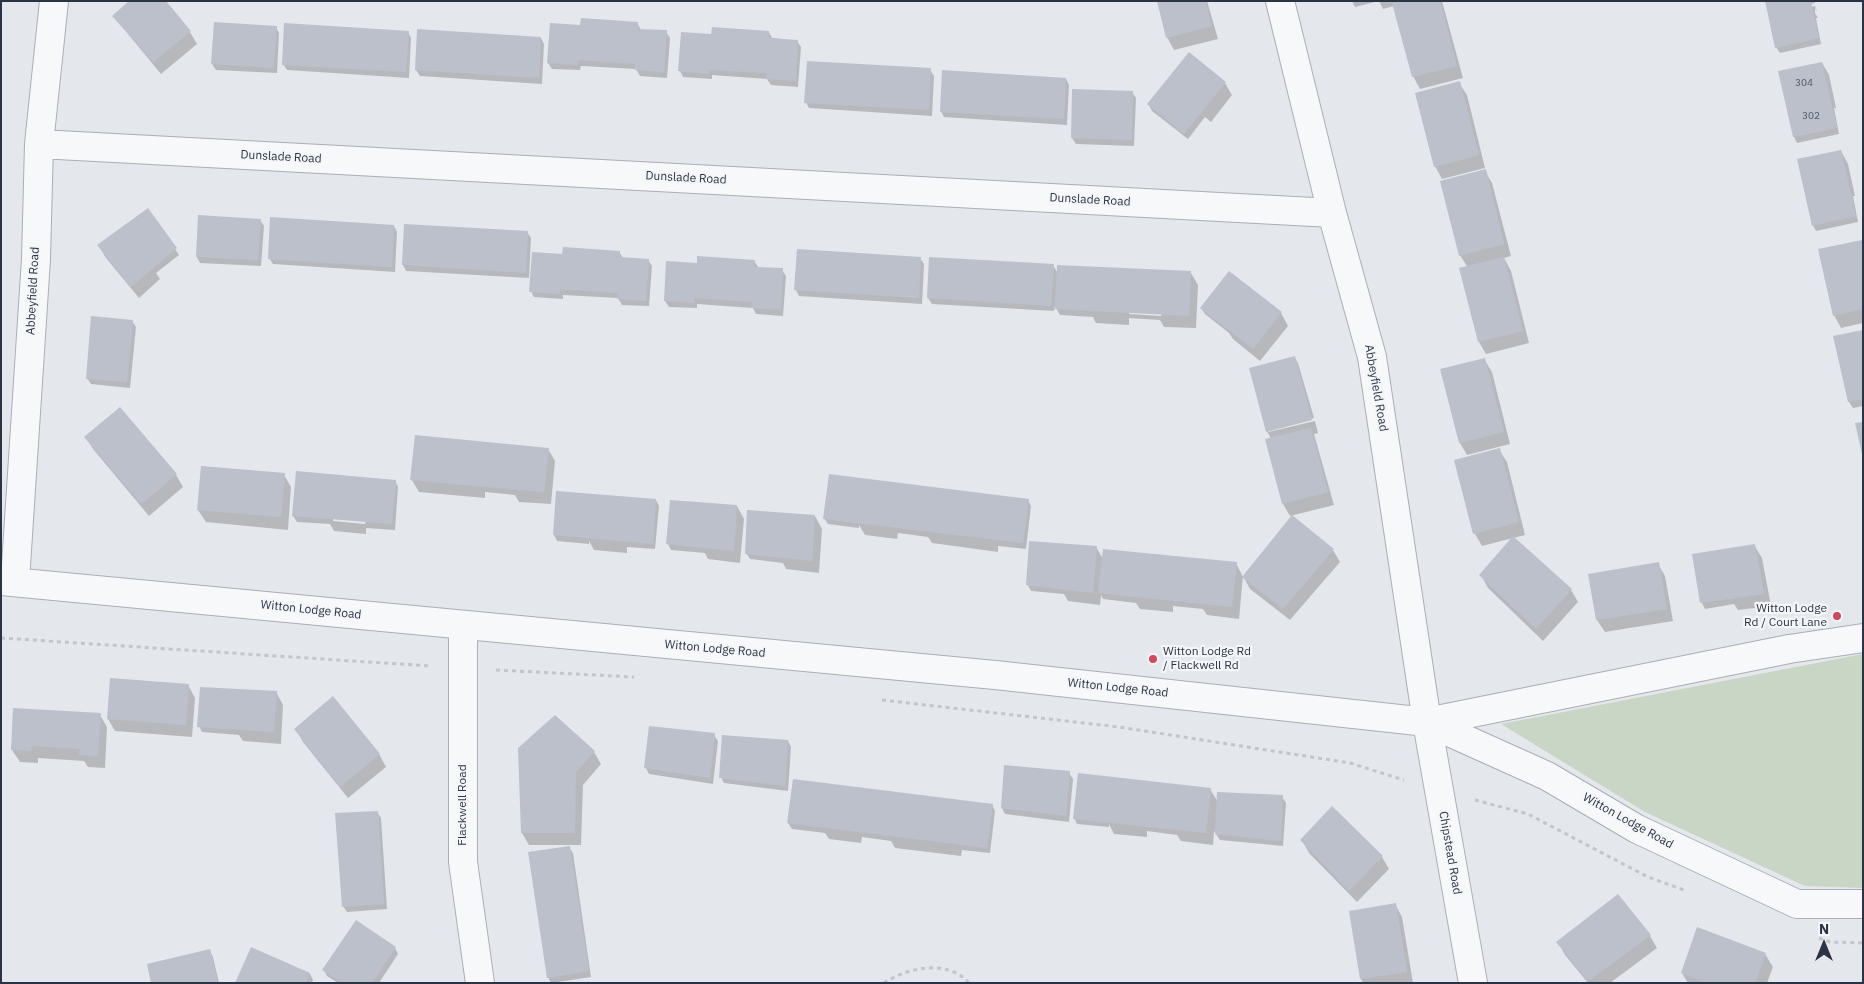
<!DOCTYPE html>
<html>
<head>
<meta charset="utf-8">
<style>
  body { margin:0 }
  #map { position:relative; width:1864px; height:984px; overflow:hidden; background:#e4e7ec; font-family:"IBM Plex Sans",sans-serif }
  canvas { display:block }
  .frame { position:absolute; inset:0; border:2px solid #2b3445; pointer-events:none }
  .north { position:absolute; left:1799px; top:919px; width:50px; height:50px; -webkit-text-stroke:4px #f4f6f9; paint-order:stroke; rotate:0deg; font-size:14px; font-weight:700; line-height:20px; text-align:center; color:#2b3445 }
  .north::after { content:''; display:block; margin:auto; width:18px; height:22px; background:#2b3445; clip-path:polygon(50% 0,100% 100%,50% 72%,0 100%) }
</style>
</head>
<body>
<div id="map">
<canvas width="1864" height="984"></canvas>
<div class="frame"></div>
<div class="north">N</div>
</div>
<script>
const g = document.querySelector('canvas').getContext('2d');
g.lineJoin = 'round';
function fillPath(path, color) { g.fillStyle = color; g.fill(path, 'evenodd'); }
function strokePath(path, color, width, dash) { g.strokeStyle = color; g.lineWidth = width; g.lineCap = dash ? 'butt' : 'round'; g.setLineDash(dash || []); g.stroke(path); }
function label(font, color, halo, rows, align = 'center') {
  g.font = font + ' "IBM Plex Sans",sans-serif'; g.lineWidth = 4.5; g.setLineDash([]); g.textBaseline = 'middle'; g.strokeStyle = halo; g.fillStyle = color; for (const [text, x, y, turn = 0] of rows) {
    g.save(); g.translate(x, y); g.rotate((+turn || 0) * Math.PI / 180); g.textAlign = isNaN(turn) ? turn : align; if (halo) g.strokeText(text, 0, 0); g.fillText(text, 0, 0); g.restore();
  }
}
fillPath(new Path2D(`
  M1863 654V888L1805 886 1645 812 1501 724Z`), '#c9d6c5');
fillPath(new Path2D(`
  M1158 1H1207L1218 39 1174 50 1167 37Z
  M1352 1H1442L1463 78 1420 89 1413 76 1394 6 1383 9 1379 1 1355 7Z
  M1766 1H1814L1815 3 1771 13V15L1815 6 1817 11 1815 8V13L1818 18H1816L1821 44 1780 53 1776 47Z
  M114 17 190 32 197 44 161 74Z
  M637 23 641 30 666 32 670 38 667 78 640 76 636 69 581 66 580 70 552 69 548 63Z
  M276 27 279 33 277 73 216 70 212 64Z
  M408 32 411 38 409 78 287 70 283 64Z
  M769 32 772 38 797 41 801 47 798 87 771 85 767 79 712 75V79L683 77 680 71 712 35Z
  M541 38 544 44 542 84 420 76 416 70Z
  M1822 63 1829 75 1836 108H1834L1839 134 1797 143 1794 137 1780 72Z
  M930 70 934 76 932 116 809 108 806 102Z
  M1066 79 1069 85 1067 125 944 117 941 111Z
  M1225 83 1232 95 1211 122 1205 117 1188 139 1152 111 1149 105Z
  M1459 83 1467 95 1485 168 1442 179 1435 166Z
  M1132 92 1136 98 1134 146 1076 144 1072 138Z
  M1841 151 1848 164 1855 196H1853L1858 222 1816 231 1813 225Z
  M1485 171 1492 183 1511 256 1504 258 1511 271 1529 343 1486 354 1479 342 1460 269 1468 268 1460 255Z
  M260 220 264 226 261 266 200 263 197 257Z
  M405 225 527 232 531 238 529 278 406 271 403 265Z
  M394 226 397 232 395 272 273 264 269 258Z
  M1862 241 1863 323 1841 328 1834 315Z
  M99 246 175 249 179 255 156 273 160 279 139 298 106 258Z
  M798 250 920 258 924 264 922 304 799 296 796 290Z
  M619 252 623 258 648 260 652 266 649 306 622 305 618 298 563 295V299L534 297 531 291 563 255Z
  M754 261 758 267 782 270 786 276 783 316 756 314 753 308 697 304V308L669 307 665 301 698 264Z
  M1053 265 1058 274 1191 273 1198 285 1196 328 1164 327 1160 320 1129 318V325L1096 323 1093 317 1060 315 1055 306 1054 311 932 304 928 298ZM1129 312 1162 313 1161 316 1129 314Z
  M1201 308 1281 313 1288 326 1260 361 1233 339 1229 333 1205 314Z
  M132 321 136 327 130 388 91 384 87 378Z
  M1863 331V406L1853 408 1849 402 1835 337Z
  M1294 357 1298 363 1314 418 1268 430V432L1315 421 1318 433 1314 434 1334 505 1290 516 1283 504 1271 439 1267 431Z
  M1484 359 1492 372 1510 444 1467 455 1460 443 1441 370Z
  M86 437 176 475 183 487 149 516 93 449Z
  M548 449 555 461 551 504 519 502 515 495 485 492V498L419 492 412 480Z
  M1499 450 1507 462 1525 535 1513 538 1571 590 1578 602 1543 641 1488 588 1481 575 1513 538 1482 546 1475 534Z
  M284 475 291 487 288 530 206 522 198 510Z
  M395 481 398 487 395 530 366 528V534L334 531 330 524 297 522 293 516ZM333 518 366 521 365 524 333 521Z
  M656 500 659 506 655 549 627 547V553L594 550 589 541V544L557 541 554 535Z
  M1028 500 1031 506 1026 549 998 546V552L932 543 928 537 898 533 897 539 865 535 859 525V528L828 524 824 518Z
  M737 506 744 519 740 563 708 559 705 553 671 550 668 544Z
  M815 516 822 529 819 573 786 569 783 563 750 559 746 553Z
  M1754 545 1762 558 1771 606 1738 610 1734 604 1705 609 1702 603Z
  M1096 547 1103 559 1236 563 1243 577 1333 550 1340 562 1290 620 1250 589 1243 576 1239 619 1207 615 1203 609 1173 606V612L1140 609 1136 603 1103 599 1101 595 1100 605 1068 601 1064 594 1031 591 1027 584Z
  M1658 564 1665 576 1673 621 1605 632 1597 620 1590 575Z
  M188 685 195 698 192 737 115 731 108 719Z
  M276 692 283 705 281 744 243 741 239 735 202 732 199 726Z
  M100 715 107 727 105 768 88 767 84 761 38 758V763L20 762 12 750Z
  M555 716 594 752 601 764 583 785 581 845H529L522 833Z
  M296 729 379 754 386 767 348 798 303 742Z
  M714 735 718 741 713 784 649 774 646 768Z
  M788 741 791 747 788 791 724 783 721 777Z
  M1069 773 1073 779 1069 822 1005 814 1002 808Z
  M794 780 992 805 995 811 990 853 962 850 961 856 895 848 891 841 862 837 861 843 829 839 825 833 792 829 788 823Z
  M1210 789 1218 802 1282 797 1286 803 1283 846 1220 840 1214 831 1213 845 1181 841 1177 835 1147 831V837L1114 834 1109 824V827L1077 824 1074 818Z
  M377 812 381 818 387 909 347 912 343 906Z
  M1302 840 1382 857 1389 869 1357 902 1309 853Z
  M569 847 573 853 591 977 551 983 548 977Z
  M1618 896 1650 936 1657 948 1610 983H1588L1565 955 1558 942Z
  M1395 904 1402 917 1413 983H1363L1361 979 1350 912Z
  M395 948 398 954 379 983H338L327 976 324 970Z
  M251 949 310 974 313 980 312 983H236Z
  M210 951 213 957 219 983H153Z
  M1765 954 1773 967 1767 983H1688L1682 973Z`), '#0003');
fillPath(new Path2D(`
  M129 1H166L191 31 153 62 112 16Z
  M1157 1H1205L1212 26 1166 38Z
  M1399 1H1440L1457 66 1412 77 1392 3Z
  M1765 1H1811L1819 38 1775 48Z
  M581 18 638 22V29L667 30 664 72 635 70V64L578 60V65L547 63 550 23 580 25Z
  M214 22 277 26 274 68 211 64Z
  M284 23 409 31 406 72 282 65Z
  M712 27 769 31V38L798 40 796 81 766 79 767 73 709 70V74L678 71 681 32 711 34Z
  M417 29 541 37 539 78 415 70Z
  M1189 52 1226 82 1184 134 1147 104Z
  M807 61 931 68 929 110 804 103Z
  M1822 62 1837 128 1793 137 1778 71Z
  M942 70 1066 78 1064 119 940 112Z
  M1460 81 1479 155 1434 167 1415 93Z
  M1072 89 1133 91 1132 140 1071 138Z
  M1841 150 1856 216 1812 226 1797 159Z
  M1486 169 1504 244 1459 256 1440 181Z
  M148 208 177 248 131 287 97 245Z
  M198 215 261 219 258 260 196 257Z
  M270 217 394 225 392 267 268 259Z
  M404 224 528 231 526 273 402 265Z
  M1862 240 1863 309 1833 316 1818 249Z
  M563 247 620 251V257L649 259 646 301 617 299 618 293 560 289V294L529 292 532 252 562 254Z
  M797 249 921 257 919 298 794 290Z
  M697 256 755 260 754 267 783 268 781 310 751 308 752 302 694 298V303L664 301 666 261 697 263Z
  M929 257 1054 264 1051 306 927 298Z
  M1504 257 1523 331 1478 342 1459 268Z
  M1057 265 1191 271 1189 316 1055 309Z
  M1229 271 1282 312 1253 349 1200 308Z
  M91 316 133 320 127 382 86 379Z
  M1863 330V399L1848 402 1833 336Z
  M1295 356 1312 420 1266 432 1249 368Z
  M1485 358 1504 432 1459 443 1440 369Z
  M120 407 177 474 141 504 84 437Z
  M1863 422V454H1862L1855 423Z
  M1311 428 1328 492 1282 504 1265 439Z
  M415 435 549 448 544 492 410 480Z
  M1500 448 1519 522 1473 534 1454 460Z
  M201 466 285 473 281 517 197 510Z
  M296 471 396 480 392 524 292 516Z
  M829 474 1029 499 1023 543 823 519Z
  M556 491 656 499 653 544 553 535Z
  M670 500 737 505 734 551 666 544Z
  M747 510 815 515 812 561 745 554Z
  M1292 515 1334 549 1283 609 1242 577Z
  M1513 536 1572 589 1536 629 1479 575Z
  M1029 541 1097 546 1093 593 1026 585Z
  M1755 544 1764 594 1700 603 1692 554Z
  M1103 549 1237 562 1232 607 1098 593Z
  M1659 562 1667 609 1596 620 1588 574Z
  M110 678 189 684 186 725 107 719Z
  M200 687 277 691 274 732 197 727Z
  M333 696 380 754 340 787 294 729Z
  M13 708 101 713 98 756 79 755 80 749 32 746 31 751 11 750Z
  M555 715 595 751 576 772 575 833H521L518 748Z
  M649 726 715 733 710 778 644 768Z
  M722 735 788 740 785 786 719 778Z
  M1004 765 1070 771 1066 816 1001 808Z
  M1078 773 1211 788 1206 833 1073 819Z
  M793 779 993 804 987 848 787 823Z
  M1217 792 1283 795 1281 841 1215 834Z
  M1332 806 1383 856 1349 891 1300 840Z
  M378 811 384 904 342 907 335 813Z
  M570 846 589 971 547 978 528 852Z
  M1618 894 1651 935 1588 981 1556 942Z
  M1396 903 1407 972 1360 979 1349 911Z
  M356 920 396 947 372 983H342L322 970Z
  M1697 927 1766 953 1755 983H1706L1681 973Z
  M251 947 310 973 306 983H235Z
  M210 949 218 983H151L147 964Z`), '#bbc0ca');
const minor = new Path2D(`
  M1280 1 1332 213 1372 357 1427 722 1473 983
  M39 144 1332 213
  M1 581 995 675 1427 722 1789 649 1863 638
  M15 581 36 259 39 144 54 1
  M463 625V862L480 983
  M1427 722 1547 776 1637 829 1797 904H1863`);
strokePath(minor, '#a9aeb7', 30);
strokePath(new Path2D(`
  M1 638 430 666
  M496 670 634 677
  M882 700 1119 727 1350 763 1404 780
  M1475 800 1528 814 1648 877 1684 890
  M1819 938 1830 942 1863 943
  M884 983C908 967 948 959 969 983`), '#c2c5cb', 3, [4, 4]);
strokePath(minor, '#f7f8fa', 28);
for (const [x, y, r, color] of [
  [1837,616,5,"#d1495b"],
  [1153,659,5,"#d1495b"]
]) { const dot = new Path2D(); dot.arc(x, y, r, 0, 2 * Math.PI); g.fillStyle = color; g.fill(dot); strokePath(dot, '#f4f6f9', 2); }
label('10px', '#4f5766', null, [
  ["304",1804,83],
  ["302",1811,116]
]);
label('12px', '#2b3445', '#f4f6f9', [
  ["Dunslade Road",281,157,3],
  ["Dunslade Road",686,178,3],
  ["Dunslade Road",1090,200,3],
  ["Abbeyfield Road",33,291,-87],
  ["Abbeyfield Road",1376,388,80],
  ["Witton Lodge Road",311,610,6],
  ["Witton Lodge Road",715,649,5],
  ["Witton Lodge Road",1118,688,6],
  ["Flackwell Road",463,805,-90],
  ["Witton Lodge Road",1628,821,29],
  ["Chipstead Road",1450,853,80]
]);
label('12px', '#2b3445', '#f4f6f9', [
  ["Witton Lodge",1827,609],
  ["Rd / Court Lane",1827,623],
  ["Witton Lodge Rd",1163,652,"left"],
  ["/ Flackwell Rd",1163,666,"left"]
], 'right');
</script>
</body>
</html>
